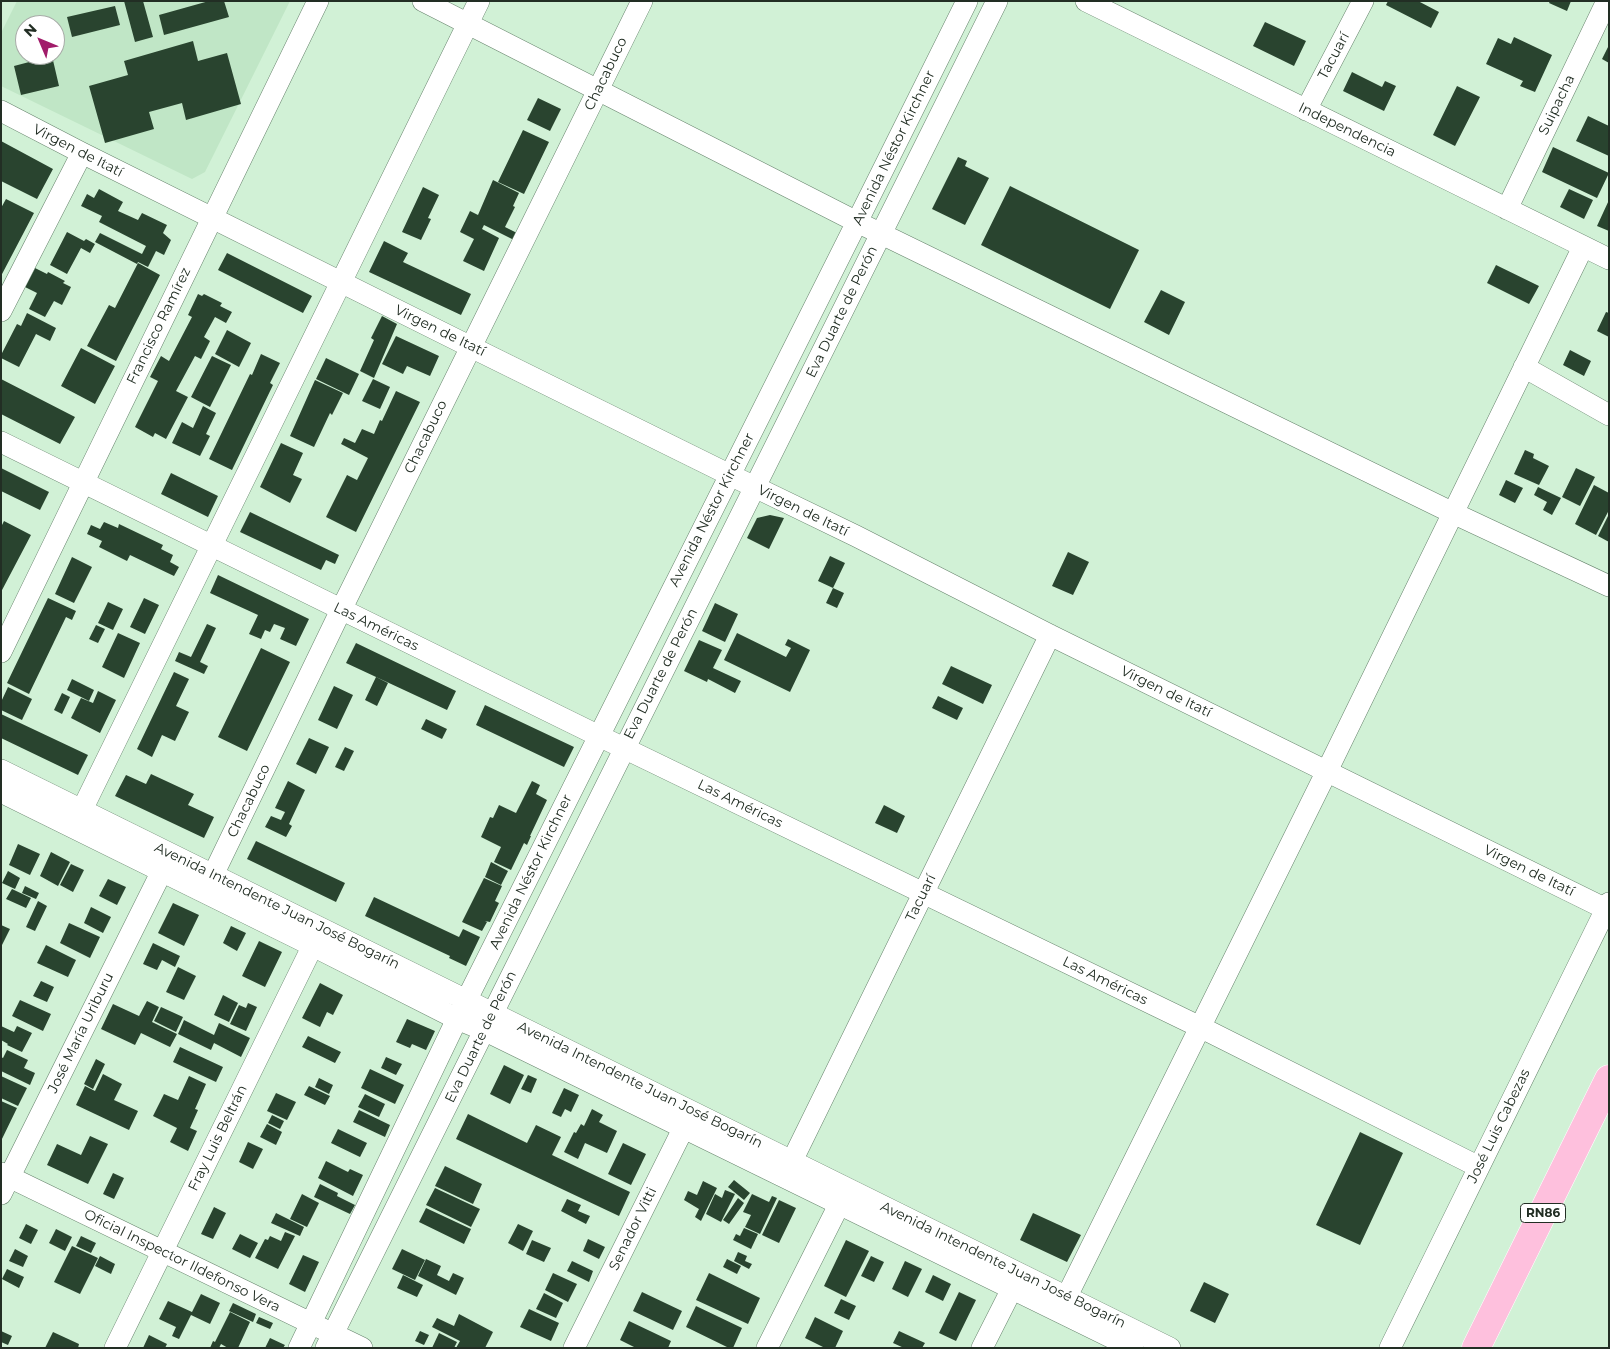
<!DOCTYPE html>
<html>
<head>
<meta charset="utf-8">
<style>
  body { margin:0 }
  #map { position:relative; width:1610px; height:1349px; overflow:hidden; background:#d1f1d6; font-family:Montserrat,sans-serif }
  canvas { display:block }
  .frame { position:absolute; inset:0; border:2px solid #222e24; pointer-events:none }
  .north { position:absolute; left:15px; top:15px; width:50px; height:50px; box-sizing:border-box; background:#fff; border:1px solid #a7aba7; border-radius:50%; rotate:315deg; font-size:14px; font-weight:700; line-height:20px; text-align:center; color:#222e24 }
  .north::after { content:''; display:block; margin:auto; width:18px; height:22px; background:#a11c6a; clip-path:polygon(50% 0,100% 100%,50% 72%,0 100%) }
</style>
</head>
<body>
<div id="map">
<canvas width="1610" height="1349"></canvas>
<div class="frame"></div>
<div class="north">N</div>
</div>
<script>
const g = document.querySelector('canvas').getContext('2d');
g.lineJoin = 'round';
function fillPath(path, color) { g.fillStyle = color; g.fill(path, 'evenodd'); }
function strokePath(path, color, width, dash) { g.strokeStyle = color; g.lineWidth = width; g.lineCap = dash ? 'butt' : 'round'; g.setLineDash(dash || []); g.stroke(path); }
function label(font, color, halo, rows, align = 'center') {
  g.font = font + ' Montserrat,sans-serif'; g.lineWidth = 5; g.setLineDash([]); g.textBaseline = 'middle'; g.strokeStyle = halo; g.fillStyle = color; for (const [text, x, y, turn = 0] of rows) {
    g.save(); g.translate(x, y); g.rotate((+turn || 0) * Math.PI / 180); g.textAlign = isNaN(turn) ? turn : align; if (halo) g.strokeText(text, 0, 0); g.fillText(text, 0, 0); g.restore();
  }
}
fillPath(new Path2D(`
  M17 1H290L205 172 192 179 1 86V33ZM25 25H55V55H25Z`), '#c0e6c6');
fillPath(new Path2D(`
  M124 1H143L153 37 135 42Z
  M209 1H224L229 17 164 35 159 15Z
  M1388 1H1418L1439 12 1431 28 1386 5Z
  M1550 1H1571L1567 11 1549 3Z
  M115 6 120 25 72 37 67 17Z
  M1265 22 1306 41 1294 66 1253 46Z
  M1514 37 1552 55 1535 92 1520 86 1523 81 1486 64 1498 38 1511 44Z
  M193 41 198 61 227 53 241 104 186 120 182 103 149 112 154 129 105 143 89 86 128 75 124 61Z
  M1609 45V63L1602 59Z
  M52 56 59 86 21 95 14 66Z
  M1352 72 1382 87 1385 81 1396 86 1384 111 1343 91Z
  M1457 86 1480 97 1455 146 1433 135Z
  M538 98 561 109 550 131 527 120Z
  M1588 116 1609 126V156L1576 141Z
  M523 130 549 142 524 194 498 182Z
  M1 141 53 169 37 199 1 181Z
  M1553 147 1609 173 1597 198 1542 172Z
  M958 157 967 161 965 166 989 178 965 225 932 209Z
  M493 180 519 193 513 206 515 207 505 227 517 233 514 240 484 225 482 229 499 238 484 271 463 261 474 239 460 232 470 211 478 215Z
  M1010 186 1139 250 1110 309 981 245Z
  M423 187 439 195 428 218 431 219 421 240 402 232Z
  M99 189 123 202 118 211 138 220 142 213 167 225 163 233 171 240 164 255 156 251 148 267 138 262 137 264 95 242 100 233 142 254 146 246 99 222 102 216 81 206 87 194 94 198Z
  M1569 189 1593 200 1584 219 1560 207Z
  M6 199 34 213 1 276V208Z
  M1609 200V231L1597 226Z
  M67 232 84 241 86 239 95 244 90 253 81 248 67 274 50 265Z
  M384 241 408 253 403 262 471 294 461 315 369 272Z
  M227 253 312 296 303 313 218 270Z
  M138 263 160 275 116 361 87 346 109 305 115 308Z
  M1496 265 1539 286 1529 304 1487 283Z
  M35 268 47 274 48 272 65 281 63 283 71 287 62 305 54 301 45 317 29 309 37 293 25 287Z
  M1161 290 1185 302 1169 335 1144 322Z
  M198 294 202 296 204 294 222 303 220 306 232 312 226 323 215 317 204 337 210 341 201 359 195 356 176 391 188 397 166 439 155 433 153 437 135 427 158 381 150 377 161 356 169 361 192 317 188 315Z
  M1606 312 1609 313V337L1597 331Z
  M27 313 56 328 50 341 36 334 19 367 1 358V355L17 324 21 326Z
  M382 316 397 324 374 378 360 371 374 340 371 338Z
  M227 330 251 343 239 367 215 354Z
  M396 336 439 356 430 376 407 366 403 374 382 364Z
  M81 348 115 366 95 404 61 386Z
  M1570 350 1591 361 1584 376 1563 365Z
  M261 354 280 363 270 383 273 385 232 470 209 459 250 374 252 375Z
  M212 356 231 365 210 407 191 397Z
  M326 358 359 374 349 395 316 379Z
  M1 379 75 417 60 444 1 414Z
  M373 379 390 387 380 409 362 401Z
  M315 380 343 393 332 415 330 413 314 447 290 436Z
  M396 391 420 402 356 532 326 517 347 475 357 480 368 458 341 444 344 438 355 443 362 429 374 434 380 420 382 421Z
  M203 406 216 413 206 434 210 436 200 456 172 443 182 422 193 428Z
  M281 443 303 453 293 475 302 479 290 503 260 487Z
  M1525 450 1534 454 1533 458 1549 466 1539 485 1514 474Z
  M1 468 49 492 40 510 1 491Z
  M1576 468 1595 477 1580 506 1562 497Z
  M171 473 218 496 208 517 161 494Z
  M1506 480 1523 488 1515 503 1499 495Z
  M1594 485 1609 493V510L1596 535 1575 524Z
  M1538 487 1561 498 1552 515 1543 510 1547 502 1534 495Z
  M250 512 339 555 335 564 326 560 321 570 240 532Z
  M1609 514V542L1598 536Z
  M770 515 784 518 769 549 747 538 757 518Z
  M4 521 31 535 1 592V527Z
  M104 522 118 528 119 524 163 545 161 549 173 555 170 562 179 567 174 576 130 555 127 561 99 547 102 541 87 534 91 525 100 529Z
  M1068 552 1089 562 1073 595 1052 586Z
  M830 556 845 563 833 588 818 581Z
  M72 557 92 567 74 603 55 594Z
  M218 575 309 619 296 646 280 639 285 628 274 624 270 632 265 630 261 639 249 634 258 615 210 593Z
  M833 588 844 593 837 608 826 603Z
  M48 598 76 611 72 620 66 617 29 694 7 683Z
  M144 598 159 605 145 634 130 627Z
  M108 602 123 609 113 630 98 623Z
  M715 603 738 614 725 642 702 631Z
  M207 624 216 628 200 662 208 666 204 674 175 661 179 652 191 657Z
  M96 625 105 629 98 643 89 639Z
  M118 633 140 643 124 678 102 667Z
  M737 633 786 657 791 648 785 645 788 639 810 650 790 692 724 660Z
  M699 640 722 650 713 668 741 681 735 693 708 679 707 682 684 671Z
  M356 643 456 691 447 710 346 663Z
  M261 648 290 662 247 751 218 737Z
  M951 666 992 685 983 704 942 684Z
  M174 672 189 679 176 706 189 712 175 741 162 735 152 757 137 749Z
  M376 677 388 683 377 706 365 700Z
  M72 679 94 690 89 701 67 690Z
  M334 686 353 695 337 729 318 720Z
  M8 687 32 699 22 720 1 710V702Z
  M98 691 116 700 100 733 71 718 81 698 93 703Z
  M62 693 70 697 62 714 54 710Z
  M938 696 963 708 957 720 932 708Z
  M485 705 574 747 564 767 476 725Z
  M1 714 88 755 78 775 1 738Z
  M426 719 447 729 442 739 421 729Z
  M309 738 329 747 316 774 296 764Z
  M345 747 354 751 344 771 335 767Z
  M151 774 194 794 188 805 214 817 204 838 115 796 126 775 146 784Z
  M288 781 305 790 289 824 292 826 286 837 265 827 271 816 281 820 285 812 275 808Z
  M532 781 540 785 536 794 547 800 530 836H531L527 845 524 843 511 870 494 862 501 847 481 837 490 817 493 818 499 805 516 813Z
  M884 805 905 816 897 833 875 823Z
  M256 841 345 883 336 902 247 859Z
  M18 844 40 854 30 875 9 865Z
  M51 852 70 862 58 886 40 876Z
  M491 862 508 871 501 885 485 877Z
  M71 864 84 870 73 892 60 885Z
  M8 871 20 878 15 889 2 883Z
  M484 878 502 886 495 901 499 903 490 922 485 921 487 922 482 931 462 922Z
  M108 879 126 887 117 905 99 896Z
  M25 886 39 893 36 899 22 893Z
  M12 889 31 898 26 908 6 899Z
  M374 897 459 937 463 929 480 937 466 966 449 958 450 956 365 916Z
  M38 901 47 906 35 931 26 927Z
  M173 903 199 915 184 946 158 933Z
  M91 907 111 917 103 933 84 923Z
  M69 923 100 937 90 958 60 943Z
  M1 925 10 929 1 947Z
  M231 926 246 933 237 951 223 943Z
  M259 941 282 952 265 987 242 976Z
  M153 943 180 956 175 967 162 960 157 970 143 964Z
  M46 945 76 960 68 977 37 963Z
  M178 967 196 976 184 1000 166 992Z
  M41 981 54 987 47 1002 33 996Z
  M320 983 343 995 333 1015 327 1012 320 1027 302 1018Z
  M223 995 238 1003 229 1022 214 1015Z
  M20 1000 51 1014 43 1031 12 1016Z
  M147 1001 159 1007 152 1022 177 1034 170 1047 141 1033 135 1045 101 1029 113 1004 139 1016Z
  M248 1003 257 1007 246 1031 230 1024 239 1005 246 1008Z
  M161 1007 183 1017 176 1032 154 1021Z
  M407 1019 435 1031 426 1050 412 1044 410 1048 396 1042Z
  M184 1020 214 1035 219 1023 250 1038 241 1057 214 1043 211 1050 178 1034Z
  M1 1026 14 1032 17 1026 32 1033 22 1052 7 1045 8 1044 1 1040Z
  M308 1036 341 1052 335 1063 302 1047Z
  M180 1047 223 1067 216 1082 173 1062Z
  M7 1050 28 1060 24 1068 35 1073 30 1085 1 1071V1057L3 1058Z
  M386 1057 402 1064 396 1075 381 1068Z
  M96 1059 105 1064 93 1089 84 1084Z
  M504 1065 524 1075 510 1104 490 1094Z
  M370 1069 404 1085 395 1104 361 1088Z
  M103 1074 122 1084 114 1100 138 1111 129 1130 76 1105 85 1086 95 1091Z
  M528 1075 537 1079 531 1093 521 1089Z
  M1 1076 27 1088 18 1106 1 1098Z
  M189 1076 206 1084 195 1109 198 1110 190 1128 197 1131 188 1151 170 1142 177 1128 153 1116 164 1094 178 1100Z
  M319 1078 333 1085 329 1094 315 1087Z
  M309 1086 330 1096 325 1105 304 1095Z
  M564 1088 579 1095 571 1112 565 1109 561 1117 552 1113Z
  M276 1093 296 1102 287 1120 267 1111Z
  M365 1094 385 1104 379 1117 358 1107Z
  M1 1101 17 1108 1 1141Z
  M592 1109 603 1115 599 1122 617 1131 607 1153 585 1143 578 1159 564 1152 574 1132 576 1133 581 1124 584 1126Z
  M359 1110 390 1125 385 1137 353 1122Z
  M468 1114 527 1143 536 1125 561 1137 552 1155 630 1192 619 1216 456 1139Z
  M272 1115 284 1121 280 1129 268 1123Z
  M267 1124 282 1132 276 1145 260 1137Z
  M338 1129 367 1143 360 1157 331 1143Z
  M1360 1132 1403 1153 1360 1245 1316 1225Z
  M90 1136 108 1144 88 1184 47 1165 57 1144 81 1155Z
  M248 1142 263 1149 253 1169 239 1162Z
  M623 1143 646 1154 631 1185 608 1174Z
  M326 1161 348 1172 350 1169 363 1175 353 1196 318 1178Z
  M445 1166 482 1184 473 1204 435 1186Z
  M113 1173 124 1178 114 1199 103 1194Z
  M734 1180 750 1193 744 1200 728 1187Z
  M703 1181 717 1188 701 1221 695 1217 699 1209 684 1200 688 1191 697 1195Z
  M320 1184 338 1193 337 1196 355 1205 350 1214 314 1197Z
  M435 1188 480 1209 471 1227 426 1205Z
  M725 1190 735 1194 721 1222 706 1214 715 1194 722 1198Z
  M302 1194 319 1203 307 1227 290 1219Z
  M752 1194 769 1202 772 1196 777 1198 760 1234 745 1227 751 1215 743 1212Z
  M738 1198 744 1203 729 1224 723 1220Z
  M567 1199 581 1205 578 1211 590 1216 586 1224 561 1211Z
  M779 1200 796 1208 779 1243 762 1235Z
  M214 1207 226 1213 213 1239 201 1234Z
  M426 1208 471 1229 464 1244 419 1222Z
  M276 1213 304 1227 300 1236 271 1223Z
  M1033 1213 1081 1235 1067 1262 1020 1240Z
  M26 1224 38 1230 31 1244 19 1238Z
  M518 1224 533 1231 523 1251 508 1243Z
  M744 1228 758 1234 751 1249 733 1240 736 1234 740 1236Z
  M56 1229 72 1237 65 1251 49 1243Z
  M285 1232 295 1236 278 1269 255 1258 265 1239 268 1240 270 1236 281 1241Z
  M240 1234 258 1243 250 1258 232 1249Z
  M81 1236 96 1243 91 1253 76 1246Z
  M588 1239 605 1247 599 1259 583 1251Z
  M532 1240 551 1248 544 1262 526 1254Z
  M846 1240 869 1251 846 1297 824 1286Z
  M72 1246 98 1258 80 1294 54 1282Z
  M15 1249 28 1256 23 1267 9 1261Z
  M402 1249 425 1260 415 1280 392 1269Z
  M738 1252 747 1256 745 1261 752 1264 749 1269 734 1261Z
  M303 1255 319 1262 305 1292 289 1284Z
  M100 1256 115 1264 111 1274 95 1266Z
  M871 1256 884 1262 874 1282 861 1276Z
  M426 1259 441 1266 437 1275 449 1281 453 1273 464 1278 456 1295 418 1276Z
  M727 1259 741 1266 737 1274 723 1267Z
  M572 1261 593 1271 589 1282 567 1271Z
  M905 1261 922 1269 908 1297 892 1289Z
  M7 1269 24 1277 19 1288 2 1279Z
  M553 1273 577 1284 568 1302 545 1290Z
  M709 1273 760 1298 748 1324 696 1300Z
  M403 1275 423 1285 417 1297 397 1288Z
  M933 1275 951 1284 943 1301 925 1292Z
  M1204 1282 1229 1294 1215 1323 1190 1311Z
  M642 1292 682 1311 673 1330 633 1311Z
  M959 1292 976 1300 956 1341 939 1333Z
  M544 1293 563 1303 556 1318 536 1309Z
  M201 1294 220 1303 210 1324 191 1315 179 1339 172 1336 176 1327 159 1319 168 1301 192 1312Z
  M841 1299 856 1306 849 1320 834 1313Z
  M233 1303 256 1314 253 1322 229 1311Z
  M696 1306 742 1328 733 1348H729L686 1327Z
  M529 1309 559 1323 551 1341 520 1327Z
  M230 1312 250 1322 238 1348H228L221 1344 219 1348H210L213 1341 215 1342Z
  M459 1314 493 1332 485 1348H456L460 1341 432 1327 437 1318 454 1326Z
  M259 1317 273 1323 270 1329 256 1323Z
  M815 1317 843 1331 835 1348H825L805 1338Z
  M629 1321 671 1341 668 1348H636L620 1340Z
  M1 1331 12 1336 8 1345 1 1342Z
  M420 1331 429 1335 424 1345 415 1341Z
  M899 1331 925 1343 922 1348H904L893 1343Z
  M53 1332 79 1344 78 1348H45Z
  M439 1333 457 1342 454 1348H432Z
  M149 1335 167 1344 165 1348H143Z
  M270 1338 285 1345 283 1348H265Z`), '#29442f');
const minor = new Path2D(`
  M423 1 857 222 1453 513 1609 586
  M1086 1 1609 259
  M1306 110 1363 1
  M1 111 82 153 471 347 730 475 856 536 1050 635 1606 909
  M1507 209 1607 1
  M1 311 82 153
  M1524 367 1609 415
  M1 442 599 736 1200 1027 1479 1167
  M1 652 318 1
  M1 770 1170 1348
  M1 792 313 946 457 1019 484 1030 1133 1348
  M76 822 479 1
  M213 875 341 610 642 1
  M792 1161 1050 635
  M1 1173 362 1348
  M1 1194 162 871
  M1067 1296 1327 771 1583 247
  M115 1348 319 933
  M299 1348 457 1019 857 222 967 1
  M326 1348 997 1
  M574 1348 690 1115
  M767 1348 845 1193
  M982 1348 1018 1277
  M1390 1348 1609 903`);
const major = new Path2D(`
  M1476 1348 1609 1079`);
strokePath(minor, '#66836c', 22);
strokePath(major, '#fff', 29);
strokePath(minor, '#fff', 21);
strokePath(major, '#fec0dd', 28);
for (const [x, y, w] of [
  [1543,1213,45]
]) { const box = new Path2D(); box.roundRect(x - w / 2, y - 9.5, w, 19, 4); g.fillStyle = '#fff'; g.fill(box); strokePath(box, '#222e24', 1); }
label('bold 12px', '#222e24', null, [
  ["RN86",1543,1213]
]);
label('14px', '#222e24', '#fff', [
  ["Tacuarí",1334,56,-62],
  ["Chacabuco",606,74,-64],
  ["Suipacha",1557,105,-64],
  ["Independencia",1347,130,26],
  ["Avenida Néstor Kirchner",894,148,-64],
  ["Virgen de Itatí",78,151,27],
  ["Eva Duarte de Perón",842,312,-64],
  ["Francisco Ramírez",159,326,-64],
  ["Virgen de Itatí",440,331,26],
  ["Chacabuco",426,437,-64],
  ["Avenida Néstor Kirchner",712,510,-63],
  ["Virgen de Itatí",803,511,26],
  ["Las Américas",376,627,26],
  ["Eva Duarte de Perón",661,674,-63],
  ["Virgen de Itatí",1166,692,26],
  ["Chacabuco",249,801,-64],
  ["Las Américas",740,804,26],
  ["Virgen de Itatí",1529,871,26],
  ["Avenida Néstor Kirchner",531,872,-64],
  ["Tacuarí",921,898,-64],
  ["Avenida Intendente Juan José Bogarín",277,906,26],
  ["Las Américas",1105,981,26],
  ["José María Uriburu",81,1033,-64],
  ["Eva Duarte de Perón",481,1037,-64],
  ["Avenida Intendente Juan José Bogarín",640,1085,26],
  ["José Luis Cabezas",1499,1126,-64],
  ["Fray Luis Beltrán",218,1138,-64],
  ["Senador Vitti",633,1229,-64],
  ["Oficial Inspector Ildefonso Vera",182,1261,26],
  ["Avenida Intendente Juan José Bogarín",1003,1265,26]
]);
</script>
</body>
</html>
